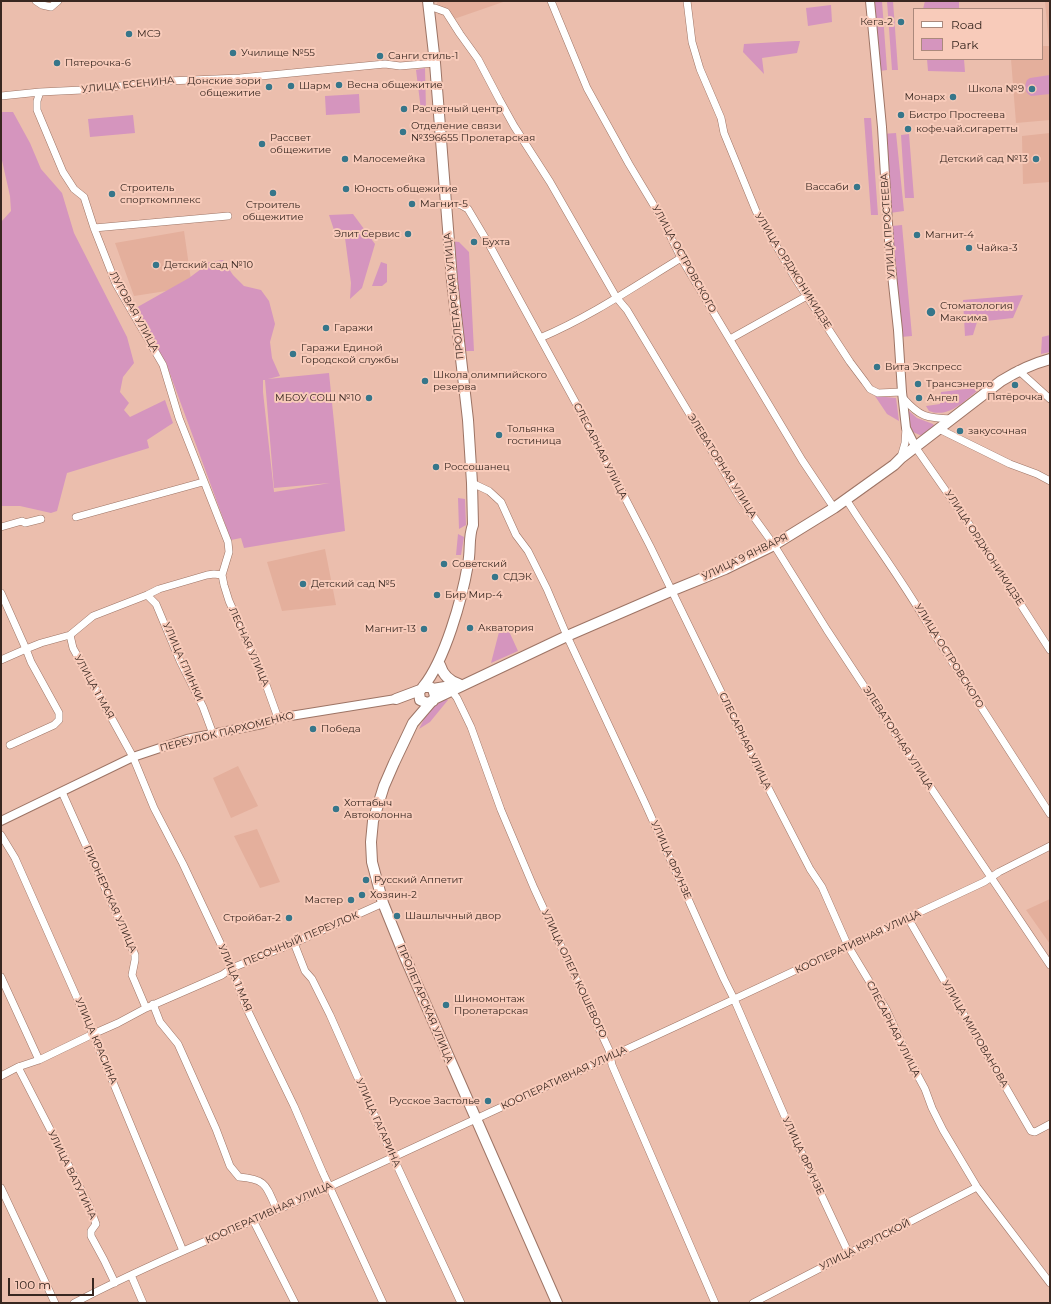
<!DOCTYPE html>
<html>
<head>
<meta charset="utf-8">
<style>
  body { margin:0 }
  #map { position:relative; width:1051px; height:1304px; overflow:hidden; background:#ebbead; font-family:Montserrat,sans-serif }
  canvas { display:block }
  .frame { position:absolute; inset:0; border:2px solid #382720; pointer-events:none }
  .legend { position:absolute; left:913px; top:8px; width:130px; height:52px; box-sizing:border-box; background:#f8cbba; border:1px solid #ab897c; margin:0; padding:5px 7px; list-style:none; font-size:12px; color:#382720 }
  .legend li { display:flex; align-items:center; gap:8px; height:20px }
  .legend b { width:20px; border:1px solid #ab897c }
  .scale { position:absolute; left:8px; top:1278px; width:86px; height:18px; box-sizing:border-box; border:2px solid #382720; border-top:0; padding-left:5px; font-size:12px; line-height:14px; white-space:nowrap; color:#382720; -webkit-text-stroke:3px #f8cbba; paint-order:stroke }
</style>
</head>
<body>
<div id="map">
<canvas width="1051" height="1304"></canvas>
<div class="frame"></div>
<ul class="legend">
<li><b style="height:5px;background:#fff"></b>Road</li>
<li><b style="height:11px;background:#d595be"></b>Park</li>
</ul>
<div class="scale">100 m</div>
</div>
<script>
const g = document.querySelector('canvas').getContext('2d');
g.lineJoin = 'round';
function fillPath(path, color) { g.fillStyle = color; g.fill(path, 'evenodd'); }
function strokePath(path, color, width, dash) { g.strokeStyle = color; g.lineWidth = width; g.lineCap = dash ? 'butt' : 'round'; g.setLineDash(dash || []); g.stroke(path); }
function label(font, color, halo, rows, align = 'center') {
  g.font = font + ' Montserrat,sans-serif'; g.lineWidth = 4; g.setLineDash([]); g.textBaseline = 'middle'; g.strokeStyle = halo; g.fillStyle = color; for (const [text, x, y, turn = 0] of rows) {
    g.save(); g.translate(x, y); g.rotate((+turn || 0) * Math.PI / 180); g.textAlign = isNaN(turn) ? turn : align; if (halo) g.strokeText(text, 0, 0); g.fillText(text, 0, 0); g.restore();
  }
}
fillPath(new Path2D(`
  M437 1H506L454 19 438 14Z
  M1045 1H1050V120L1016 123 1011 59H1042V46H1049Z
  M1050 133V182L1023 184 1022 136Z
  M184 231 192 287 134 296 115 243Z
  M325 549 336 605 282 611 267 562Z
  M238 766 258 806 231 818 213 778Z
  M257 829 280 882 260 888 234 836Z
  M1050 899V944L1026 910Z`), '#e4af9c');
fillPath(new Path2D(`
  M873 1H882L887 70 880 71Z
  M887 1H893L898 70H892Z
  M925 1H959V9H923Z
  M831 5 832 22 808 26 806 8Z
  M795 41H800L797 53 762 58 764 74 743 52 744 44Z
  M927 59H964L965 72 928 71Z
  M425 68 426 110H421L416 70Z
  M1050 75V94L1031 96C1024 92 1024 87 1027 80L1030 78Z
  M359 94 360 113 326 115 325 96Z
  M1 112H13L30 143 41 169 62 193 74 233 127 337 134 363 123 377 120 392 129 403 124 410 130 417 165 400 173 423 147 440 149 448 67 473 57 511 51 513 20 506H1V222L11 211 10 196 1 156Z
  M133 115 135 133 90 137 88 119Z
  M864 118H871L878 215H871Z
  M896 133 904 211 890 213 882 134Z
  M909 134 914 198H905L901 135Z
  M353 214 375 244 362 288 350 299 351 283 345 238 336 236 329 215Z
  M902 225 912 336 901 337 892 226Z
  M450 241 459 242 469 252 474 351H464Z
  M223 260 233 275 244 286 261 290 269 301 275 324 270 342 272 358 280 376 268 379 329 373 345 531 244 548 241 538 231 540 166 363 134 309 189 278 201 269 204 263ZM263 380H265L274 488 330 483 274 492 263 392Z
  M381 262 387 264V282L382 286H372Z
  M1023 295 1013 318 977 322 973 335 965 336 963 300Z
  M1050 335V352L1041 354 1042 337Z
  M982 387C966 399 950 419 929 411L926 406 940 404 941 392Z
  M875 396 896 398 899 421 887 414Z
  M909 411 917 418 933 424 935 427 922 436 913 432 909 423Z
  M458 498 465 499 466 525 459 529Z
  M458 534 464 537 461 555H456Z
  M508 629 518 651 491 663 499 632Z
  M444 698 448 700 430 722 419 729 430 707Z`), '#d595be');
const minor = new Path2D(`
  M36 1 42 5 51 7 58 1
  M551 1 587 88 629 164 662 219 681 258 802 460 834 508
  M687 1 692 42 700 69 721 118 724 133 756 211 795 278 850 362 865 382 870 389 878 393 902 392
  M428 8H435L446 12 460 34 478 59 499 99 514 126 550 182 616 297 627 310 740 498 774 545 827 630 927 782 1050 965
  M40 92 82 90 168 81 240 78 385 64 400 66 435 63
  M1 96 40 92 37 101V110L63 172 74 189 84 197 94 228 116 284 163 365 179 418 228 542 229 552 222 575 224 585 229 601 264 679 278 718
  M445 204 461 205 468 209 490 246 578 407 650 546 761 774 810 869 822 887 848 946 886 1009 911 1063 925 1089 932 1108 943 1130 977 1187 1050 1283
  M94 228 228 216
  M540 338C590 317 635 286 681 258
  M730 339 807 296
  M1018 370 1050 399
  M903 398C920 417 926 418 952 419
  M939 429 1010 464 1037 474 1050 481
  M916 448 969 524 1050 650
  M901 457 905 443 906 428
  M472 483 489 491 501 502 516 535 528 551 547 589 567 636 645 803 724 979 734 999 789 1126 849 1254
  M846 499C871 539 900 577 924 618L1050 814
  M76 517 203 482
  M1 527 22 521 25 523 41 519
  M1 593 26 649 41 643 70 635 93 616 147 595 159 589 207 575 214 574 222 575
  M147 595 156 604 180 661 203 707 213 734
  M70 635 73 648 133 757 154 808 183 864 232 968 246 1007 294 1106 323 1173 383 1303
  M1 660 26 649 31 662 59 713V720L54 725 10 745
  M451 690 457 698 471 727 501 810 534 888 609 1050 612 1065 715 1303
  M62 792 135 955V960L132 975 146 1008
  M1 835 15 858 93 1034 183 1251
  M908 918 1031 1131 1035 1132 1050 1124
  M294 943 305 971 312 979 330 1015 393 1157 461 1303
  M1 977 39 1060
  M153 1004 160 1022 178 1044 216 1129 230 1166 239 1177C267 1179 266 1186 277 1210
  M18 1067 88 1203 96 1224 91 1231V1236L104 1260 115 1283
  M1 1076 18 1067 39 1060 93 1034 118 1023 146 1008 222 975 232 968 294 943 383 903
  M1 1188 55 1303
  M253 1220 295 1303
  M131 1275 143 1303
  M74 1303C157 1260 245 1225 331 1186 549 1085 767 985 984 882L999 872 1050 846
  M753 1303 977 1187`);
const tertiary = new Path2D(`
  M870 1 882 127 890 256 898 330 902 392 906 428 916 448
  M1 821 133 757 187 739 262 724 278 718 396 699`);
const secondary = new Path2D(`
  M440 665C443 675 449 681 459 684
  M423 687C445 660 462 599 468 564 471 551 468 537 473 525L472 483 468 420 452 280 435 63 428 1
  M433 689 435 696 433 701 427 703 420 700 419 692 423 687H430L433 689 451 686
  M396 699 420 690
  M434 699 567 636 671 591 725 569 774 545 834 508 894 465 901 458 1001 381C1017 371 1031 364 1050 359
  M431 702 413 723 394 763 384 786 373 821 371 842 372 862 383 903 404 955 557 1303`);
strokePath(minor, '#9d7465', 8);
strokePath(tertiary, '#9d7465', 10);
strokePath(secondary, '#9d7465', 12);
strokePath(minor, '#fff', 7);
strokePath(tertiary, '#fff', 8);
strokePath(secondary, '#fff', 10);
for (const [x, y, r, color] of [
  [901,22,4,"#36768a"],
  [129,34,4,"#36768a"],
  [233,53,4,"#36768a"],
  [380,56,4,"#36768a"],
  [57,63,4,"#36768a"],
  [339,85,4,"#36768a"],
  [291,86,4,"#36768a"],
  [269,87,4,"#36768a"],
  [1032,89,4,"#36768a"],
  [953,97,4,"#36768a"],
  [404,109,4,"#36768a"],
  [901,115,4,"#36768a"],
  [908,129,4,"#36768a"],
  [403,132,4,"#36768a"],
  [262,144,4,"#36768a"],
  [345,159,4,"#36768a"],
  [1036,159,4,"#36768a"],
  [857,187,4,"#36768a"],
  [346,189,4,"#36768a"],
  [273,193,4,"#36768a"],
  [112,194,4,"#36768a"],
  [412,204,4,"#36768a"],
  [408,234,4,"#36768a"],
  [917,235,4,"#36768a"],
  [474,242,4,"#36768a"],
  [969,248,4,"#36768a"],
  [156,265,4,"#36768a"],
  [931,312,5,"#36768a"],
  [326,328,4,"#36768a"],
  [293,354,4,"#36768a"],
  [877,367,4,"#36768a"],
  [425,381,4,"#36768a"],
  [918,384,4,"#36768a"],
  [1015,385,4,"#36768a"],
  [369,398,4,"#36768a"],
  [919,398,4,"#36768a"],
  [960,431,4,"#36768a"],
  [499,435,4,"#36768a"],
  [436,467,4,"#36768a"],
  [444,564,4,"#36768a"],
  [495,577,4,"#36768a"],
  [303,584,4,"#36768a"],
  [437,595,4,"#36768a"],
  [470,628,4,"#36768a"],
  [424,629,4,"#36768a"],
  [313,729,4,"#36768a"],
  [336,809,4,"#36768a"],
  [366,880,4,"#36768a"],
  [362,895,4,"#36768a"],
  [351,900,4,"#36768a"],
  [397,916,4,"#36768a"],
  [289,918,4,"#36768a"],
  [446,1005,4,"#36768a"],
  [488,1101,4,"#36768a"]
]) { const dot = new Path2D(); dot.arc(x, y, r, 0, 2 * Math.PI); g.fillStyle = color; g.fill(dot); strokePath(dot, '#f8cbba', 1.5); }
label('10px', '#382720', '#f8cbba', [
  ["Кега-2",893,22,"right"],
  ["МСЭ",137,34],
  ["Училище №55",241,53],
  ["Санги стиль-1",388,56],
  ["Пятерочка-6",65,63],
  ["Донские зори",261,81,"right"],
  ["общежитие",261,93,"right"],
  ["Весна общежитие",347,85],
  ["Шарм",299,86],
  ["Школа №9",1024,89,"right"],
  ["Монарх",945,97,"right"],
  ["Расчетный центр",412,109],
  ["Бистро Простеева",909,115],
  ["Отделение связи",411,126],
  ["№396655 Пролетарская",411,138],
  ["кофе.чай.сигаретты",916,129],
  ["Рассвет",270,138],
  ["общежитие",270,150],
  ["Малосемейка",353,159],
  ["Детский сад №13",1028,159,"right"],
  ["Вассаби",849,187,"right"],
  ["Строитель",120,188],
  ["спорткомплекс",120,200],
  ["Юность общежитие",354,189],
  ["Магнит-5",420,204],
  ["Строитель",273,205,"center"],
  ["общежитие",273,217,"center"],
  ["Элит Сервис",400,234,"right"],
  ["Магнит-4",925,235],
  ["Бухта",482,242],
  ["Чайка-3",977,248],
  ["Детский сад №10",164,265],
  ["Стоматология",940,306],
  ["Максима",940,318],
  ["Гаражи",334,328],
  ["Гаражи Единой",301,348],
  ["Городской службы",301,360],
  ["Вита Экспресс",885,367],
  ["Школа олимпийского",433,375],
  ["резерва",433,387],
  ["Трансэнерго",926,384],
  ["Пятёрочка",1015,397,"center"],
  ["МБОУ СОШ №10",361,398,"right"],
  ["Ангел",927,398],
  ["Тольянка",507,429],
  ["гостиница",507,441],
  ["закусочная",968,431],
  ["Россошанец",444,467],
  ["Советский",452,564],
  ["СДЭК",503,577],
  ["Детский сад №5",311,584],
  ["Бир Мир-4",445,595],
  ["Акватория",478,628],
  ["Магнит-13",416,629,"right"],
  ["Победа",321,729],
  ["Хоттабыч",344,803],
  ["Автоколонна",344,815],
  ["Русский Аппетит",374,880],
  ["Хозяин-2",370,895],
  ["Мастер",343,900,"right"],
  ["Шашлычный двор",405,916],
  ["Стройбат-2",281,918,"right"],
  ["Шиномонтаж",454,999],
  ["Пролетарская",454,1011],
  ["Русское Застолье",480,1101,"right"]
], 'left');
label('10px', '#382720', '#f8cbba', [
  ["УЛИЦА ЕСЕНИНА",128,85,-6],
  ["УЛИЦА ПРОСТЕЕВА",888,226,-94],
  ["УЛИЦА ОСТРОВСКОГО",684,259,61],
  ["УЛИЦА ОРДЖОНИКИДЗЕ",793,271,58],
  ["ПРОЛЕТАРСКАЯ УЛИЦА",454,296,-96],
  ["ЛУГОВАЯ УЛИЦА",134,312,61],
  ["СЛЕСАРНАЯ УЛИЦА",600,451,63],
  ["ЭЛЕВАТОРНАЯ УЛИЦА",722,466,58],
  ["УЛИЦА ОРДЖОНИКИДЗЕ",984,548,57],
  ["УЛИЦА 9 ЯНВАРЯ",745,557,-26],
  ["ЛЕСНАЯ УЛИЦА",249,647,66],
  ["УЛИЦА ОСТРОВСКОГО",949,656,58],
  ["УЛИЦА ГЛИНКИ",183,662,66],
  ["УЛИЦА 1 МАЯ",94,687,61],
  ["ПЕРЕУЛОК ПАРХОМЕНКО",227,732,-14],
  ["ЭЛЕВАТОРНАЯ УЛИЦА",898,738,57],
  ["СЛЕСАРНАЯ УЛИЦА",745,741,64],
  ["УЛИЦА ФРУНЗЕ",671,860,66],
  ["ПИОНЕРСКАЯ УЛИЦА",110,899,66],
  ["ПЕСОЧНЫЙ ПЕРЕУЛОК",301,939,-23],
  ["КООПЕРАТИВНАЯ УЛИЦА",858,942,-25],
  ["УЛИЦА ОЛЕГА КОШЕВОГО",574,974,65],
  ["УЛИЦА 1 МАЯ",235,978,67],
  ["ПРОЛЕТАРСКАЯ УЛИЦА",425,1004,67],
  ["СЛЕСАРНАЯ УЛИЦА",893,1029,63],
  ["УЛИЦА МИЛОВАНОВА",975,1034,60],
  ["УЛИЦА КРАСИНА",96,1041,67],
  ["КООПЕРАТИВНАЯ УЛИЦА",564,1078,-25],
  ["УЛИЦА ГАГАРИНА",378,1123,66],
  ["УЛИЦА ФРУНЗЕ",803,1156,65],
  ["УЛИЦА ВАТУТИНА",72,1175,64],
  ["КООПЕРАТИВНАЯ УЛИЦА",269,1213,-24],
  ["УЛИЦА КРУПСКОЙ",865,1245,-27]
]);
</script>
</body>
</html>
